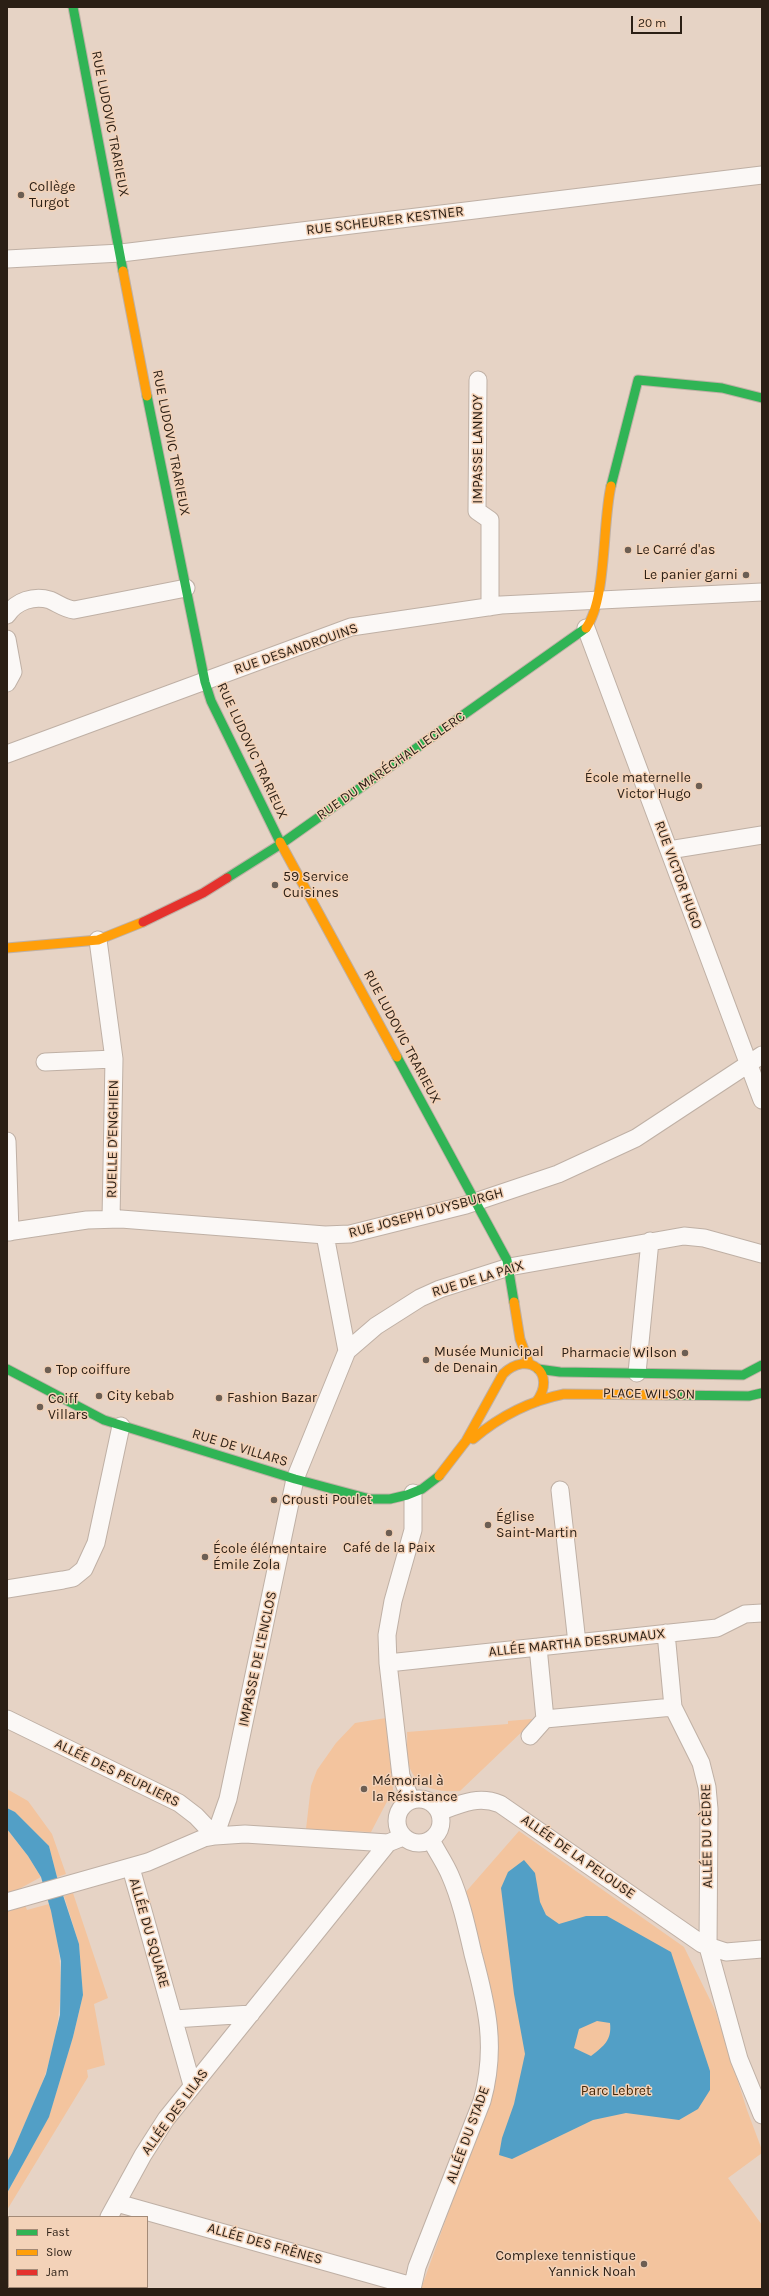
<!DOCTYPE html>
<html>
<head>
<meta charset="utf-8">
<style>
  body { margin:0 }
  #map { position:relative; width:769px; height:2296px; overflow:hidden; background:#e6d3c5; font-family:Karla,sans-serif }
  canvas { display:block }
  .frame { position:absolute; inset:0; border:8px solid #2b1f15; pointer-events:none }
  .legend { position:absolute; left:8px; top:2216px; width:140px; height:72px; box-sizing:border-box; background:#f3d2b8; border:1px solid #a38a77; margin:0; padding:5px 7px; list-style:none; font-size:12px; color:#2b1f15 }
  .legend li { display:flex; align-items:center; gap:8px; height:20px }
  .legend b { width:20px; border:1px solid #a38a77 }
  .scale { position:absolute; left:631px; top:16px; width:51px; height:18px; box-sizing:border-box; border:2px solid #2b1f15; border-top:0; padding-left:5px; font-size:12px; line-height:14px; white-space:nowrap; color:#2b1f15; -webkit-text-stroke:3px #f3d2b8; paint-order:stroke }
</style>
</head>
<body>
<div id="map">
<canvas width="769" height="2296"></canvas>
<div class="frame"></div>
<ul class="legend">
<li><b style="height:5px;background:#30b455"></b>Fast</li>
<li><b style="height:5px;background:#ff9f0a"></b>Slow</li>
<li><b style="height:5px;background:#e5322d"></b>Jam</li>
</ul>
<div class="scale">20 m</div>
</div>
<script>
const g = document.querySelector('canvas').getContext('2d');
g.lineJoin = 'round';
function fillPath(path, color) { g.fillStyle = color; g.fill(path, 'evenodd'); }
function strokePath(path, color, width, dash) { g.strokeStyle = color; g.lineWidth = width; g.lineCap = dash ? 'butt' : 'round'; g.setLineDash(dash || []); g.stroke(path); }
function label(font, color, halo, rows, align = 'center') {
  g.font = font + ' Karla,sans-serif'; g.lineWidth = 3; g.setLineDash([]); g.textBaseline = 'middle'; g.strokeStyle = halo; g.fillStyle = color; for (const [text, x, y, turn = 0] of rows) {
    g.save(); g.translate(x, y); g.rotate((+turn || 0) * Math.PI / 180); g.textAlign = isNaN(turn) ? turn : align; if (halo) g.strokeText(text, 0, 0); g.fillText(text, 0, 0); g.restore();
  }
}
fillPath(new Path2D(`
  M386 1718 393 1790 371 1832 306 1829 311 1786 317 1770 336 1743 355 1723Z
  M532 1719 529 1725 460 1791C439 1792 418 1790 409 1766 405 1757 408 1742 407 1732L508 1724V1721Z
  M7 1789 28 1801 52 1834 66 1874 57 1877 49 1846 15 1812 7 1808Z
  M7 1829 28 1856 41 1877 19 1889 27 1910 49 1904C66 1960 64 2019 45 2075 36 2101 23 2127 12 2153L7 2162Z
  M519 1831 684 1947 716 2012 747 2110 762 2150V2153L728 2178 762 2225V2289H421L497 2076 498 2036 464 1894Z
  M73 1893 108 1998 94 2004 105 2065 87 2070 88 2077 7 2210V2193L49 2116 73 2037 83 1995 79 1944 64 1896Z`), '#f3c49e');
fillPath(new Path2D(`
  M7 1808 15 1812 49 1846 57 1877 79 1944 83 1995 73 2037 49 2117 7 2193V2162L12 2153 46 2074 60 2015 61 1961 51 1911 41 1877 28 1856 7 1829Z
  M524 1860 535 1873 540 1902 546 1915 559 1924 586 1916H607L671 1952 710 2071V2090L698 2109 679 2120 626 2113 593 2120 512 2159 499 2155 502 2138 514 2104 525 2054 514 1994 501 1888 508 1872ZM597 2021 610 2023C612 2040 604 2046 591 2056L574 2048 579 2029Z`), '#529fc6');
const street = new Path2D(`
  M7 259 121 253 762 175
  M478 380 477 511 490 520V607
  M7 615C16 601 34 595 50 600 59 604 65 609 74 610L186 588
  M586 628 762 1100
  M7 639 13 672 7 683
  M7 754 351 627 501 605 762 592
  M669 850 762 835
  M98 940 114 1059 111 1219
  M45 1062 114 1059
  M7 1141 10 1232
  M7 1232 87 1220 121 1219 325 1235 350 1234 466 1205 558 1174 636 1138 762 1055
  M325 1235 347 1351
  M637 1373 650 1241
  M560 1490 577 1643
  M7 1589 63 1580 73 1578 84 1569 96 1543 121 1426
  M666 1633 673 1707 701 1763 707 1787 709 1809 708 1947 739 2059 762 2115
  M538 1647 545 1719
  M388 1663 717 1628 745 1614 762 1613
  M7 1719 179 1803 196 1816 215 1836
  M530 1736 545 1719 673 1707
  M397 1821a22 22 0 1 1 44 0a22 22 0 1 1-44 0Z
  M411 1800 401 1776 388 1663 387 1635 393 1601 413 1530V1493
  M439 1812C460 1804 478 1795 500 1804L702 1944 726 1952 762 1949
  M215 1836 228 1799 295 1479 347 1351 376 1326 420 1298 440 1289 509 1267 684 1236 704 1238 762 1254
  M131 1868 192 2085
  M7 1902 148 1862 204 1838 215 1836 245 1834 388 1843 403 1837
  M174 2019 251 2014
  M117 2203 412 2286
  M109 2217 143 2155 166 2119 388 1843
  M70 2289 71 2287
  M412 2289 417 2267 482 2101C497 2047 487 2006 473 1954 467 1928 461 1900 450 1875 445 1863 437 1852 431 1840`);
const fast = new Path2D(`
  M73 7 123 271
  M147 396 205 682 211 701 280 842
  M611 486 638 380 722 388 762 398
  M227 878 281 844 586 628
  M397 1057 507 1260 514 1302
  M7 1369 104 1420 295 1479 370 1499H390L407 1495 422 1489 439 1476
  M538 1369 560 1372 743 1375 762 1365
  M666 1395 749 1396 762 1393`);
const slow = new Path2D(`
  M123 271 147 396
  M586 628C607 599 602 525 611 486
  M280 842 397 1057
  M7 948 98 940 143 922
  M514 1302 520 1339 529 1363
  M473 1439C500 1416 529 1401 564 1394L666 1395
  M439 1476 466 1441 503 1374C528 1349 558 1374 536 1402`);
const jam = new Path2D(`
  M143 922 203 893 227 878`);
strokePath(street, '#bfb0a5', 19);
strokePath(fast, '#bfb0a5', 11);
strokePath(slow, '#bfb0a5', 11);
strokePath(jam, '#bfb0a5', 11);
strokePath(street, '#fbf8f6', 17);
strokePath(fast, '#30b455', 9);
strokePath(slow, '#ff9f0a', 9);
strokePath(jam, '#e5322d', 9);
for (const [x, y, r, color] of [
  [21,195,4,"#6c5e53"],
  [628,550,4,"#6c5e53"],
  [746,575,4,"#6c5e53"],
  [699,786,4,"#6c5e53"],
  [275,885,4,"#6c5e53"],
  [685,1353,4,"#6c5e53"],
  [426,1360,4,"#6c5e53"],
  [48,1370,4,"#6c5e53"],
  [99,1396,4,"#6c5e53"],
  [219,1398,4,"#6c5e53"],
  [40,1407,4,"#6c5e53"],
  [274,1500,4,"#6c5e53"],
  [488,1525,4,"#6c5e53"],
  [389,1533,4,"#6c5e53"],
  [205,1557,4,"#6c5e53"],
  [364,1789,4,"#6c5e53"],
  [644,2264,4,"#6c5e53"]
]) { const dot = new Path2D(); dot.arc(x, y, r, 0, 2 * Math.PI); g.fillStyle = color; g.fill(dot); strokePath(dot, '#f3d2b8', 1.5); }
label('14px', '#2b1f15', '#f3d2b8', [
  ["RUE LUDOVIC TRARIEUX",110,124,79],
  ["RUE SCHEURER KESTNER",385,221,-7],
  ["RUE LUDOVIC TRARIEUX",171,443,79],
  ["IMPASSE LANNOY",478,449,-90],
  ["RUE DESANDROUINS",296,649,-19],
  ["RUE LUDOVIC TRARIEUX",252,751,65],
  ["RUE DU MARÉCHAL LECLERC",391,766,-35],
  ["RUE VICTOR HUGO",678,875,70],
  ["RUE LUDOVIC TRARIEUX",402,1037,62],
  ["RUELLE D'ENGHIEN",113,1139,-89],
  ["RUE JOSEPH DUYSBURGH",426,1213,-15],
  ["RUE DE LA PAIX",478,1279,-17],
  ["PLACE WILSON",649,1394,1],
  ["RUE DE VILLARS",240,1448,17],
  ["ALLÉE MARTHA DESRUMAUX",577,1643,-6],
  ["IMPASSE DE L'ENCLOS",258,1659,-78],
  ["ALLÉE DES PEUPLIERS",117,1773,26],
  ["ALLÉE DU CÈDRE",707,1836,-91],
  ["ALLÉE DE LA PELOUSE",578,1857,35],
  ["ALLÉE DU SQUARE",149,1933,74],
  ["ALLÉE DES LILAS",175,2112,-54],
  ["ALLÉE DU STADE",468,2135,-70],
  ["ALLÉE DES FRÊNES",265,2244,16]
]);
label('14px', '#2b1f15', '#f3d2b8', [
  ["Collège",29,187],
  ["Turgot",29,203],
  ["Le Carré d'as",636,550],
  ["Le panier garni",738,575,"right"],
  ["École maternelle",691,778,"right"],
  ["Victor Hugo",691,794,"right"],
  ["59 Service",283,877],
  ["Cuisines",283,893],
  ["Musée Municipal",434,1352],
  ["de Denain",434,1368],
  ["Pharmacie Wilson",677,1353,"right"],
  ["Top coiffure",56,1370],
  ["City kebab",107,1396],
  ["Fashion Bazar",227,1398],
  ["Coiff",48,1399],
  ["Villars",48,1415],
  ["Crousti Poulet",282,1500],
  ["Église",496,1517],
  ["Saint-Martin",496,1533],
  ["Café de la Paix",389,1548,"center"],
  ["École élémentaire",213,1549],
  ["Émile Zola",213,1565],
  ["Mémorial à",372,1781],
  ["la Résistance",372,1797],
  ["Complexe tennistique",636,2256,"right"],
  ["Yannick Noah",636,2272,"right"]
], 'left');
label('14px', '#472707', '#f3d2b8', [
  ["Parc Lebret",616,2091]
]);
</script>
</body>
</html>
